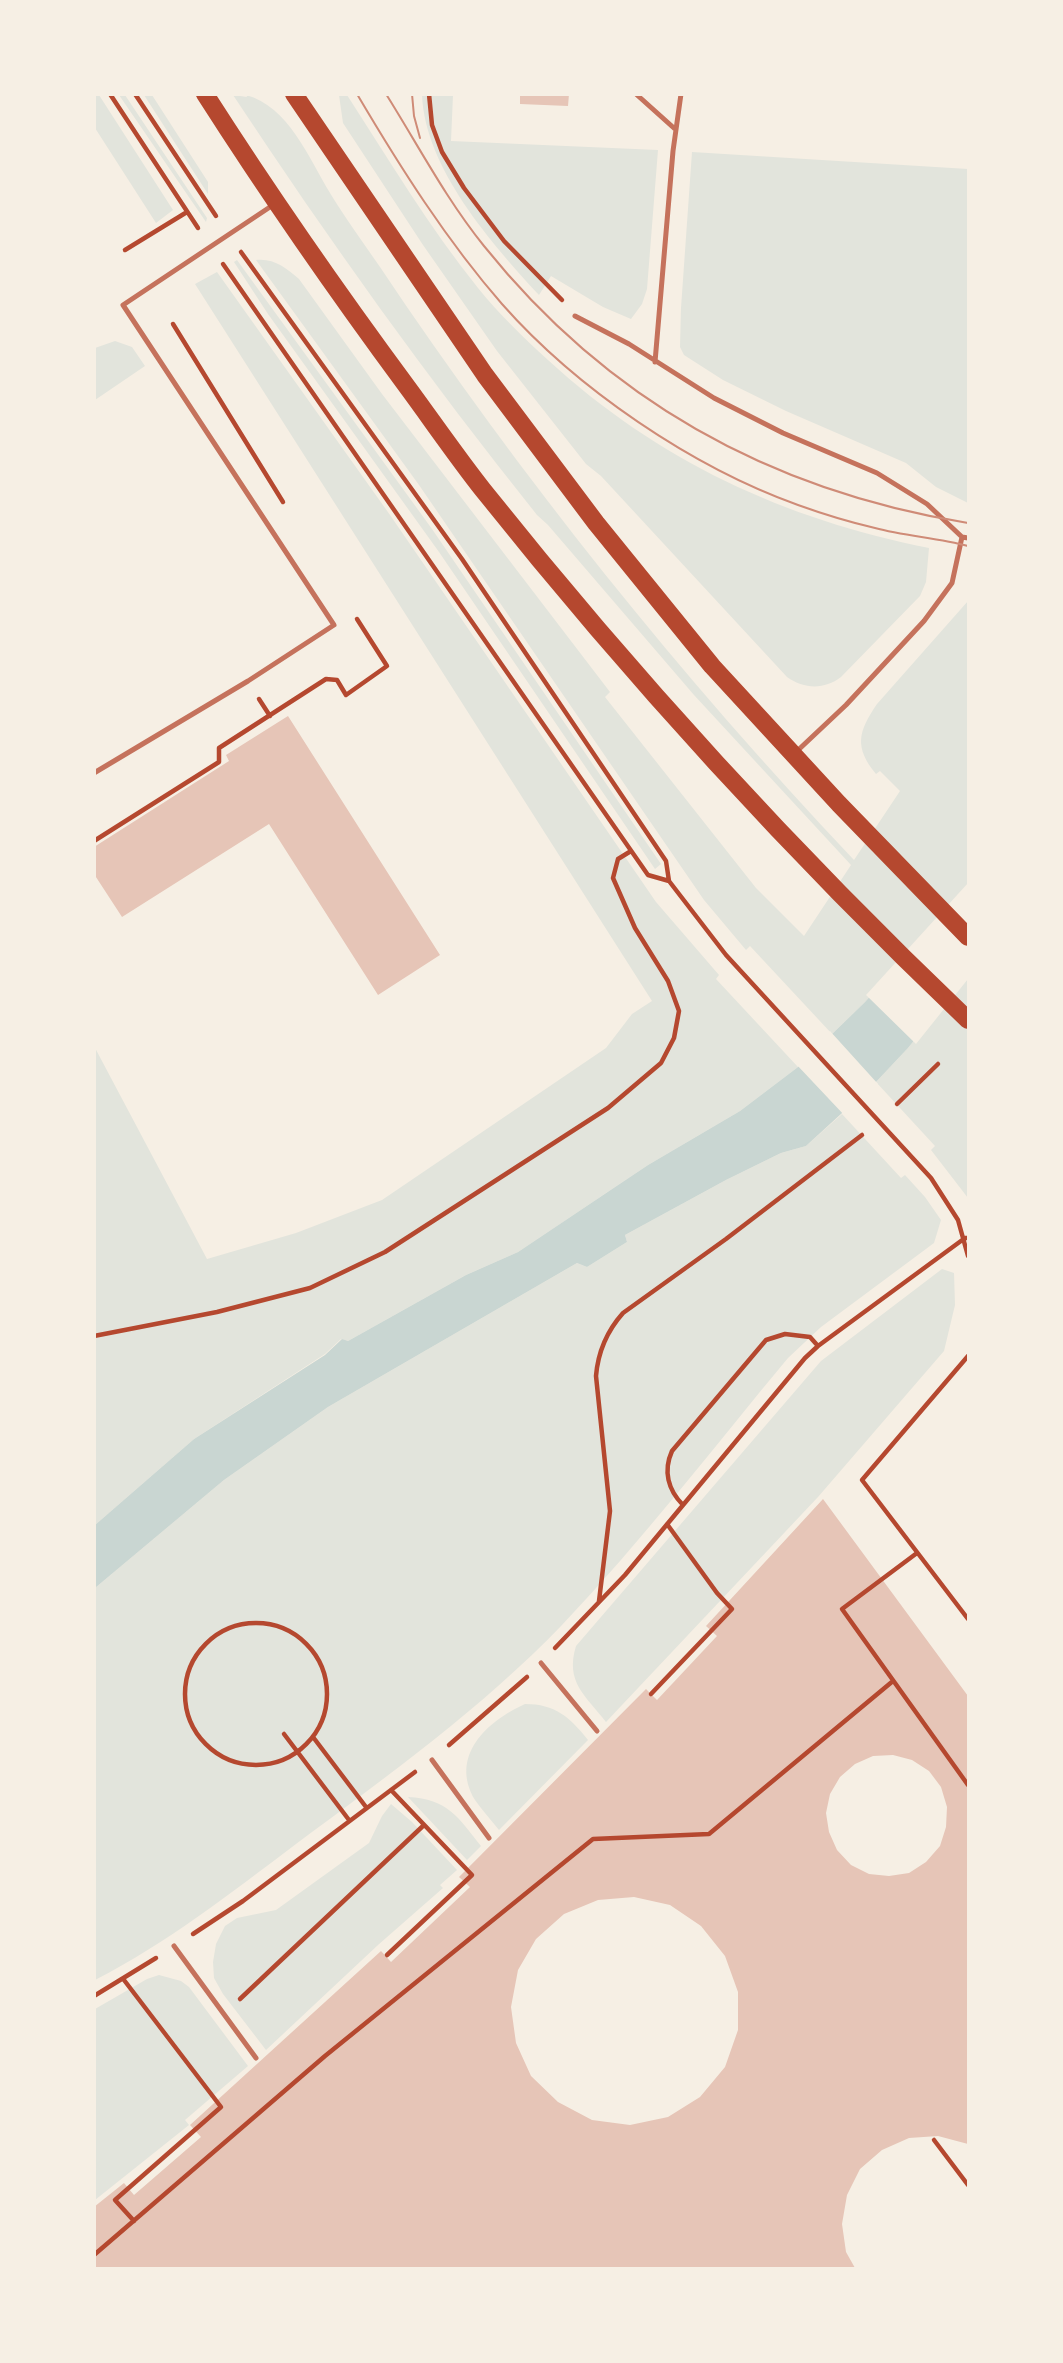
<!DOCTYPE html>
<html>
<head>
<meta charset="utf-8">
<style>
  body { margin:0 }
  #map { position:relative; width:1063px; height:2363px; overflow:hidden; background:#f6efe4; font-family:Manrope,sans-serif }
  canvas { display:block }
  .frame { position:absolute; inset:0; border:96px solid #f6efe4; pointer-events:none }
</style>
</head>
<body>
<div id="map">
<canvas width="1063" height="2363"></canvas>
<div class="frame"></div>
</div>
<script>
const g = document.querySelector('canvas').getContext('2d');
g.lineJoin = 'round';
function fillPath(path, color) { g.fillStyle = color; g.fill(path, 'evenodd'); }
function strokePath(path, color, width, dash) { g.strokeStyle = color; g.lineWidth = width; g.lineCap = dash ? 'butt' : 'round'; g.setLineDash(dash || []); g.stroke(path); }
fillPath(new Path2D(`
  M95 94 99 95 173 210 156 223 95 128Z
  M119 95H125L207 218 206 222Z
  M144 95H152L208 182V194Z
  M233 95 247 97 246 95C288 106 309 158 330 193 345 218 363 242 380 267 521 478 680 676 854 860L900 791 880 771 876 774C854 747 858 732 877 704L968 601V887L865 1002 832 1034 750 946 746 950 704 900 419 485 256 260C274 258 286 268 299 279L382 394 610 692 605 697 756 888 804 936 851 865 694 695 548 525 537 515C429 380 328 239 233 95Z
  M339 95H347C389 160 429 227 478 288 499 314 524 338 548 360 658 461 784 519 929 548L926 582 920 596 841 677C824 690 804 689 787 677L601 476 586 464 497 351 423 245 343 123Z
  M422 95H453L451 141 658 150 647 289 642 304 631 319 603 307 551 276 539 295C491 243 425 168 422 95Z
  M692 152 968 169V503L936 487 906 463 786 411 723 380 684 355 680 347 681 308Z
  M237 260 432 529 661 864 655 869 439 552 268 314 234 262Z
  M217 272 390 515 656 902 719 975 716 979 798 1067 740 1111 648 1165 518 1252 466 1275 348 1341 341 1339 325 1354 194 1439 95 1525 94 1046 207 1259 296 1233 382 1200 606 1048 632 1014 652 1001 195 284Z
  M115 341 132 347 145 366 95 400V348Z
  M968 974V1198L931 1150 935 1146 876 1082 908 1048Z
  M842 1114 901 1178 905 1175 925 1197 941 1220 934 1243 821 1327 788 1358C713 1448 642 1541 562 1625 482 1708 389 1775 296 1844 231 1893 167 1943 95 1980V1588L224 1480 328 1407 577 1263 587 1267 627 1242 625 1235 726 1180 781 1153 806 1146Z
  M942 1269 954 1273 955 1305 944 1351 818 1497 606 1722C585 1695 565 1682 576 1646L821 1361Z
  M525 1704C555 1704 570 1717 588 1740L499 1830C491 1820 482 1810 475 1800 449 1756 487 1721 525 1704Z
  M408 1797C448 1799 458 1817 481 1846L467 1860Z
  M391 1804 412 1822 457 1870 440 1885 443 1888 378 1945 266 2050 223 1994 214 1978 213 1962 216 1944 225 1926 237 1918 276 1910 369 1843 382 1816Z
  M159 1975 181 1981 189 1987 248 2066 185 2120 189 2125 95 2200V2009L147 1979Z`), '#e2e4dc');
fillPath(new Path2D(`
  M968 887V974L908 1048 876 1082 806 1146 781 1153 726 1180 625 1235 627 1242 587 1267 577 1263 328 1407 224 1480 95 1588V1525L194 1439 325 1355 342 1339 348 1341 466 1275 518 1252 648 1165 740 1111 798 1067 865 1002Z`), '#c9d6d2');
fillPath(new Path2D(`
  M968 883V979L916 1044 866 995Z
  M830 1031 878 1084 845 1116 796 1064Z`), '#f6efe4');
fillPath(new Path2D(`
  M520 94H569L568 106 520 104Z
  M288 716 440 955 378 995 269 824 122 917 94 874V847L229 761 226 755Z
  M823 1499 968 1696V2144L938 2136 909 2138 882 2150 860 2169 847 2195 842 2224 846 2252 855 2268H94V2207L124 2183 134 2195 201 2137 190 2125 381 1951 391 1962 470 1887 459 1877 646 1689 657 1700 717 1636 706 1626ZM893 1755 912 1760 929 1771 941 1787 947 1807 946 1827 940 1846 926 1862 909 1873 889 1876 869 1874 851 1865 837 1850 829 1832 826 1813 830 1794 840 1777 855 1764 873 1756ZM634 1897 670 1905 701 1926 725 1956 738 1992V2030L725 2067 700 2097 668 2117 630 2125 592 2120 558 2102 531 2076 516 2043 511 2007 518 1970 536 1939 564 1914 598 1900Z`), '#e6c5b7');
strokePath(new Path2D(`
  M110 94 198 228
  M135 94 216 216
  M429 94 432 125 442 152 464 188 504 241 562 300
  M125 250 187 212
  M241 252 462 559 666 861 669 881 726 955 931 1178 958 1220 968 1256
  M223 264 648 875 669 881
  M173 324 283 502
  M259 699 270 716
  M94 841 219 762V748L326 679 337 680 346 695 387 666 357 619
  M897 1104 938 1064
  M94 1336 217 1312 310 1288 385 1252 608 1108 661 1063 674 1038 679 1011 668 981 635 928 613 878 618 859 631 851
  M968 1356 862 1480 968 1619
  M683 1505C668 1490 663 1471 672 1451L766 1340 785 1334 810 1337 818 1346
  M917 1553 842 1609 968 1785
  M599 1601 610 1511 596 1376C598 1352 607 1331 623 1313L726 1239 862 1135
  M185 1694a71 71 0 1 1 142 0a71 71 0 1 1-142 0Z
  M555 1648 625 1575 805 1358 818 1346 965 1238H968
  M651 1694 732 1609 717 1593 667 1524
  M284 1734 349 1820
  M313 1737 366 1807
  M449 1745 527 1677
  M193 1934 243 1901 415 1772
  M387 1955 472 1875 391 1790
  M124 1980 221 2107 115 2200 134 2221
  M94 1996 156 1958
  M240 1999 424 1825
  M934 2140 968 2185
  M94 2255 325 2056 593 1839 709 1834 893 1681`), '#b5482f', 4.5);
strokePath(new Path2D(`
  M636 94 675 129
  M575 316 629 344 714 398 783 433 877 473 927 504 962 537 968 538
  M655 362 673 151 681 94
  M795 753 846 705 924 621 952 583 962 537
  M94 773 248 681 334 625 123 305 273 205
  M541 1663 597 1731
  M432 1760 489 1838
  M174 1946 256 2058`), '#c5725c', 5);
strokePath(new Path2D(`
  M205 94C269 194 337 292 408 388 433 422 457 457 483 490 632 677 795 855 968 1020
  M294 94 485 375 596 523 712 666 839 804 968 937`), '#b5482f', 18);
strokePath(new Path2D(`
  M357 94C400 167 447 241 502 304 577 389 692 467 798 505 823 514 849 522 875 528 905 536 938 538 968 546
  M386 94C418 145 446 199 484 246 609 402 771 491 968 523
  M412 94 414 116 420 138`), '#cf8b77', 2);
</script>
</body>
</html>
